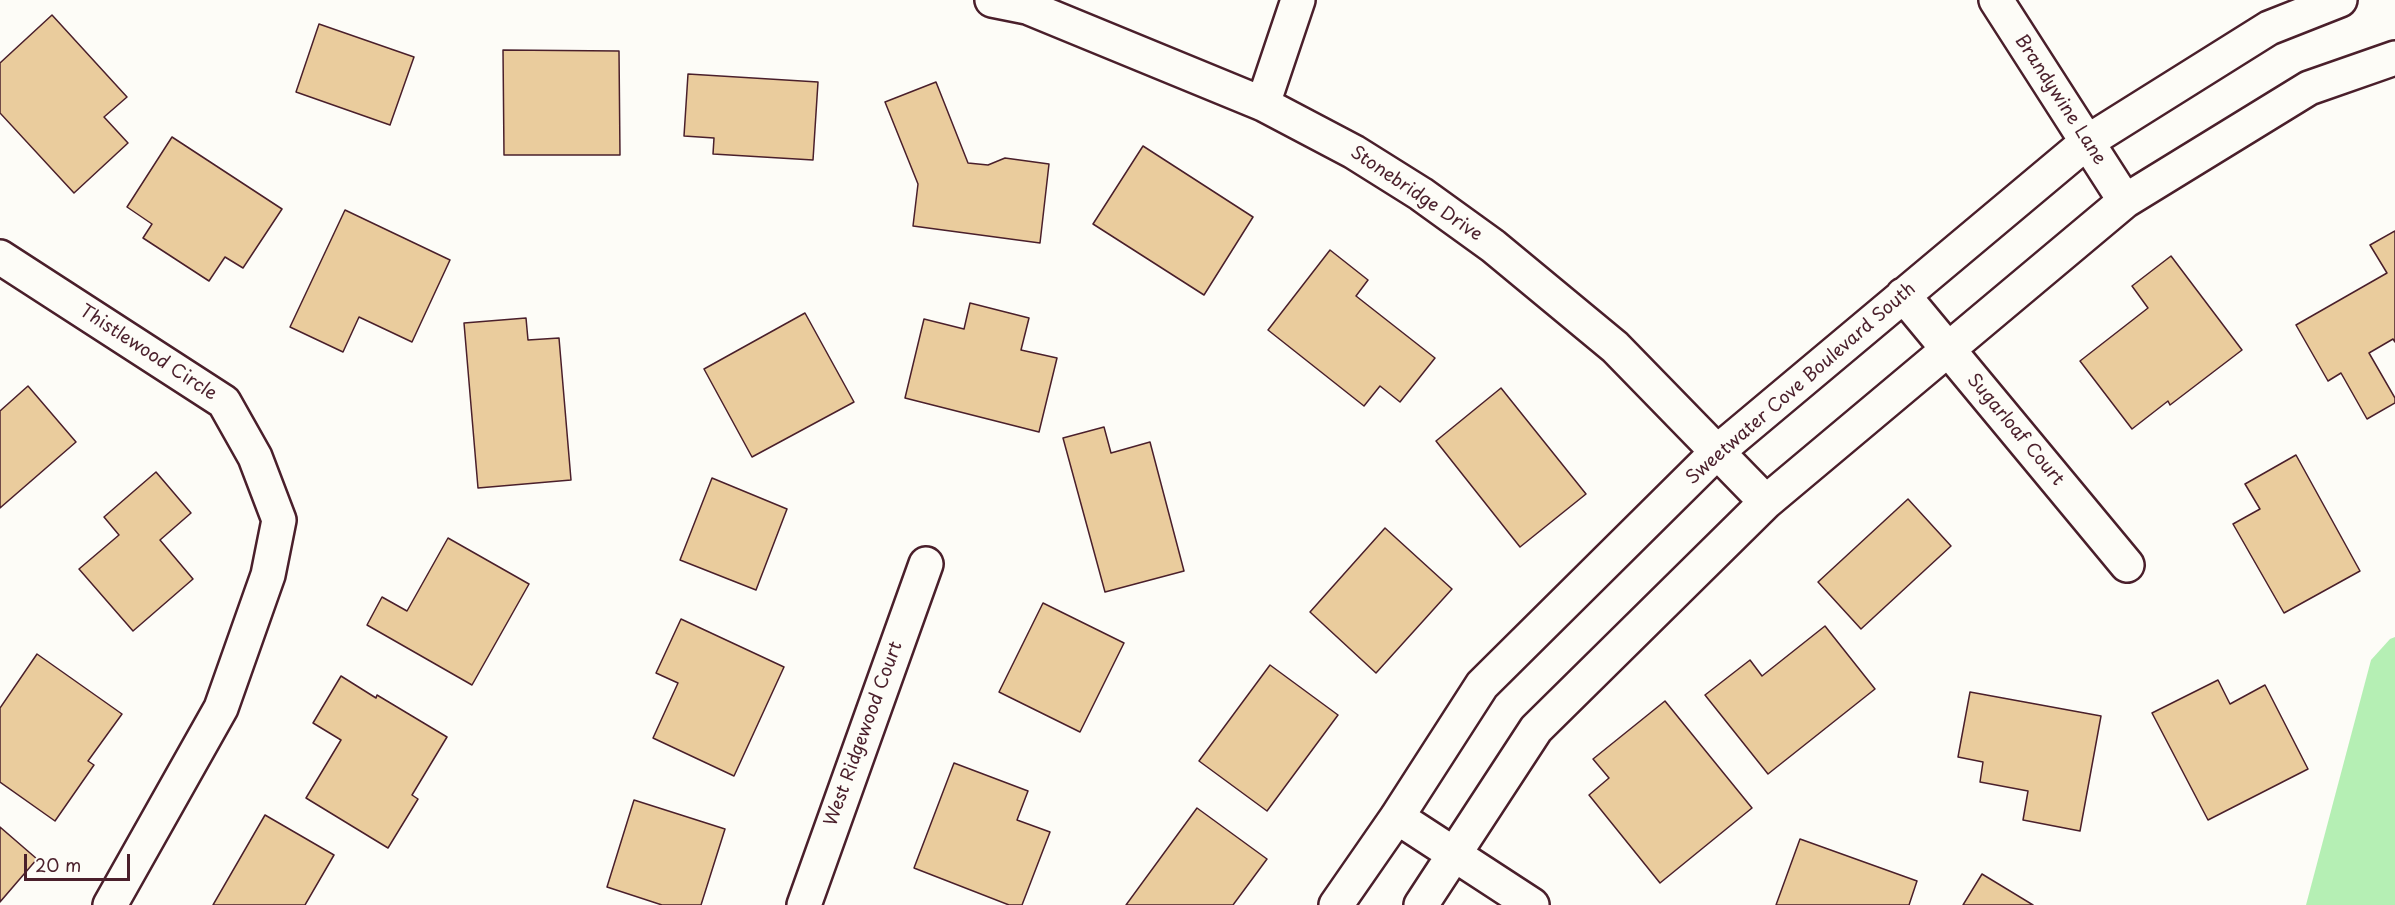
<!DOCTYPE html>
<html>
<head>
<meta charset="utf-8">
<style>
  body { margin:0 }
  #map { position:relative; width:2395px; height:905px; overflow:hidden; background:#fdfcf7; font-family:"Playpen Sans",sans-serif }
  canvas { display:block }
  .scale { position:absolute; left:24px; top:854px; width:106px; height:27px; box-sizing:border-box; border:3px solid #4a1f2b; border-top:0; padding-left:8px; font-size:18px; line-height:21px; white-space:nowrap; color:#4a1f2b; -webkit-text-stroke:4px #fdfcf7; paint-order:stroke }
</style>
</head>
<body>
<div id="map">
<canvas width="2395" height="905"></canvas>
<div class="scale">20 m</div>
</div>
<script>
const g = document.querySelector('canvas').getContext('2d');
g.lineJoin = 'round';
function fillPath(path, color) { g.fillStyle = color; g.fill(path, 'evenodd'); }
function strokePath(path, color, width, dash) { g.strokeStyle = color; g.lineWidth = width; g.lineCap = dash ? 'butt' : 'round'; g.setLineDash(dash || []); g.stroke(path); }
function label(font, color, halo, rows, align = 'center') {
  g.font = font + ' "Playpen Sans",sans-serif'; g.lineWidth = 4.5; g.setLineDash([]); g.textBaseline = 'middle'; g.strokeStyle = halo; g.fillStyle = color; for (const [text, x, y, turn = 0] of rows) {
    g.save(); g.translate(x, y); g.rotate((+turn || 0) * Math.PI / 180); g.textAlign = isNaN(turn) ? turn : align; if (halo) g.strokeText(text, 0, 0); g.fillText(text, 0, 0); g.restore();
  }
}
fillPath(new Path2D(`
  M2395 637V905H2306L2371 660 2390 639Z`), '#b5efb4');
const building = new Path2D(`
  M52 15 127 97 104 117 128 143 74 193 0 113V63Z
  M319 24 414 57 390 125 296 92Z
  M503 50 619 51 620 155H504Z
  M688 74 818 82 813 160 713 154 714 138 684 136Z
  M936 82 968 163 988 165 1005 158 1049 164 1040 243 913 226 918 184 885 102Z
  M172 137 282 209 243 268 225 257 209 281 143 238 152 224 127 207Z
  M1143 146 1253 217 1204 295 1093 224Z
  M345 210 450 260 412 342 359 317 343 352 290 327Z
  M2395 231V342L2393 339 2369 353 2395 398V403L2367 419 2341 373 2328 381 2296 325 2387 273 2370 245Z
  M1330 250 1368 280 1356 296 1435 358 1400 402 1380 386 1364 406 1268 330Z
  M2171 256 2242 350 2170 405 2168 401 2132 429 2080 361 2148 308 2132 286Z
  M970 303 1029 318 1021 350 1057 358 1039 432 905 398 924 319 964 329Z
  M805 313 854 402 752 457 704 369Z
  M526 318 528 340 559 338 571 480 478 488 464 323Z
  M28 386 76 442 0 508V411Z
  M1501 388 1586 494 1520 547 1436 441Z
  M1104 427 1111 453 1150 442 1184 571 1105 592 1063 438Z
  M2296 455 2360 571 2284 613 2233 524 2260 509 2245 484Z
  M156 472 191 513 160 540 193 579 133 631 79 569 119 535 104 517Z
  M712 478 787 509 756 590 680 560Z
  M1908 499 1951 546 1861 629 1818 582Z
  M1385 528 1452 589 1376 673 1310 612Z
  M448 538 529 584 472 685 367 625 382 597 407 611Z
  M1043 603 1124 643 1080 732 999 692Z
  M681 619 784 667 734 776 653 738 678 683 656 673Z
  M1825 626 1875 689 1768 774 1705 695 1750 660 1762 676Z
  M37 654 122 714 88 761 94 765 55 821 0 782V708Z
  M1270 665 1338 715 1267 811 1199 761Z
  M341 676 376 698 377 695 447 737 412 795 418 799 388 848 306 798 341 740 313 723Z
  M2218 680 2230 704 2265 685 2308 769 2208 820 2152 713Z
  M1970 692 2101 716 2080 831 2023 820 2028 791 1980 782 1983 762 1958 757Z
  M1665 701 1752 808 1660 883 1589 795 1609 778 1593 759Z
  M954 763 1028 791 1017 820 1050 832 1022 905H1009L914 868Z
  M634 800 725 829 701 905H662L607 887Z
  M1197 808 1267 859 1233 905H1126Z
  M265 815 334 855 305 905H213Z
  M0 827 37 859 0 902Z
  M1800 839 1917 881 1909 905H1776Z
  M1982 874 2033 905H1963Z`);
fillPath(building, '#eacc9d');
strokePath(building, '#4a1f2b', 1.5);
const street = new Path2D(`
  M992 0 1027 7 1263 104 1354 152 1421 194 1493 246 1615 347 1766 502
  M1996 0 2125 201
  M1263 104 1298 0
  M0 257 224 402 255 457 279 520 268 575 221 708 110 905
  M1903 295 2127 565
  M1397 817 1532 905
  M804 905 926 564
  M1336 905 1397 817 1482 685 1717 452 2087 142 2269 28 2340 0
  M1421 905 1536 729 1766 502 2125 201 2309 88 2395 58`);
strokePath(street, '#4a1f2b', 38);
strokePath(street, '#fdfcf7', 33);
label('18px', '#4a1f2b', '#fdfcf7', [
  ["Brandywine Lane",2060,100,57],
  ["Stonebridge Drive",1416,194,34],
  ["Thistlewood Circle",148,353,33],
  ["Sweetwater Cove Boulevard South",1801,384,-41],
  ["Sugarloaf Court",2015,430,50],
  ["West Ridgewood Court",864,734,-70]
]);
</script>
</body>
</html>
